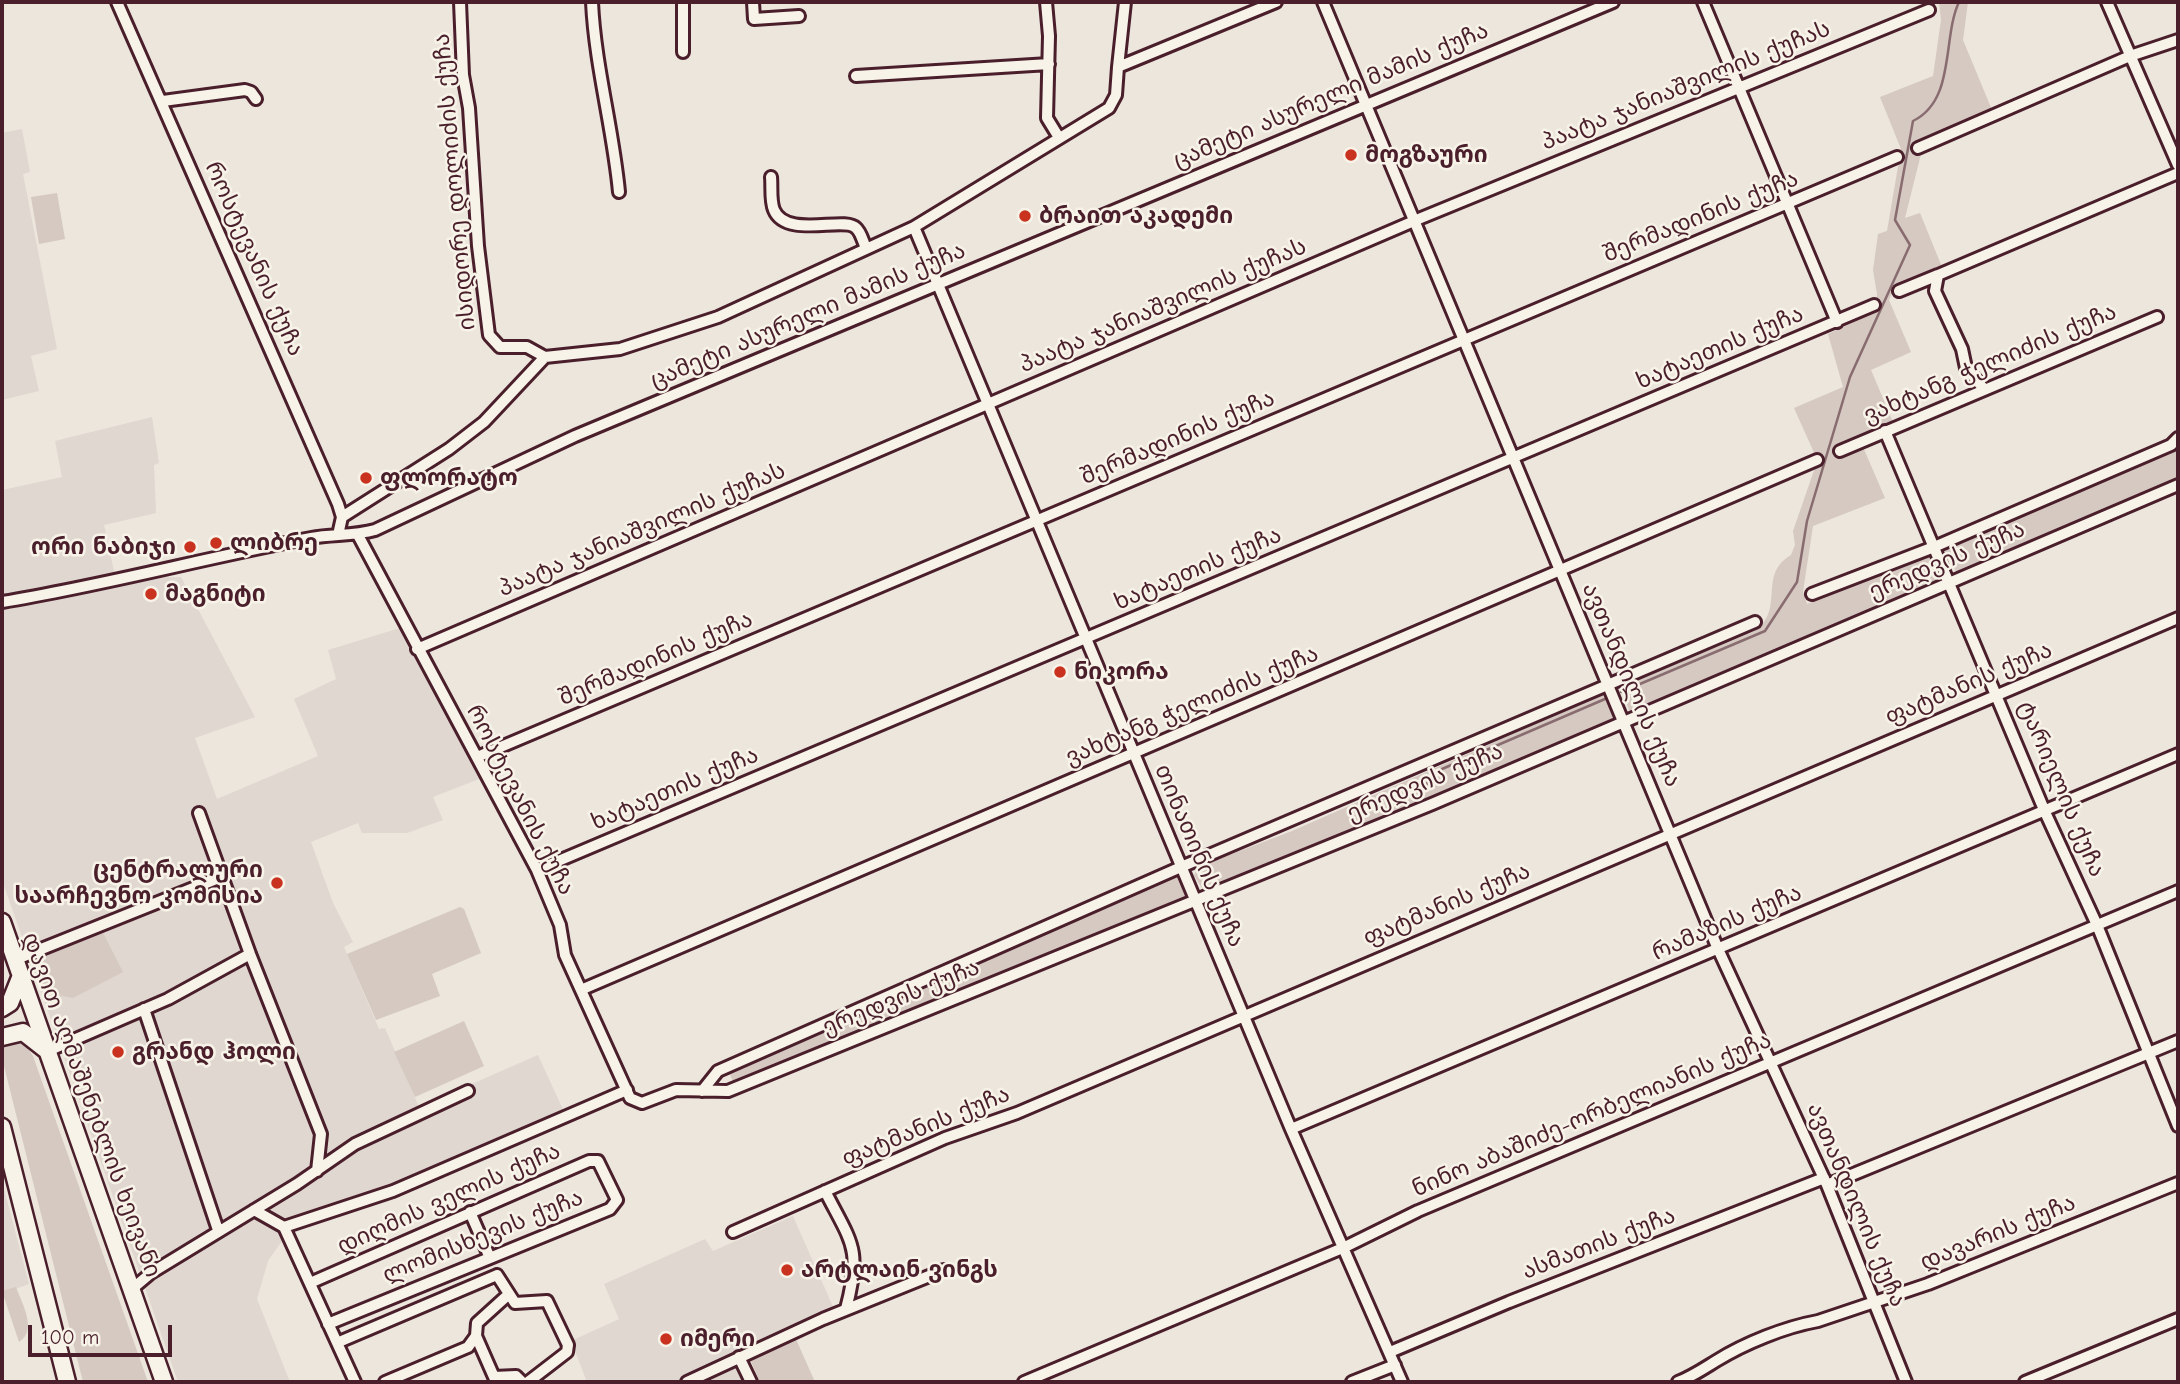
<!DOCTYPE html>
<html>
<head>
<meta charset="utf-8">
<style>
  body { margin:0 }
  #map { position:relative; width:2180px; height:1384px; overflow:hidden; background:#ece6dd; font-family:"Comic Neue",sans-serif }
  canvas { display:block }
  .frame { position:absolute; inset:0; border:4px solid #4a1f2b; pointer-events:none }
  .scale { position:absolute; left:28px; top:1325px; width:144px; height:32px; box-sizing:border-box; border:4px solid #4a1f2b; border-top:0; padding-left:9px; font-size:21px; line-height:24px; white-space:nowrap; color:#4a1f2b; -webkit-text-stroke:5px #f7f3e8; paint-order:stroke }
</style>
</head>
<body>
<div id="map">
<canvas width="2180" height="1384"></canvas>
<div class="frame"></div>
<div class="scale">100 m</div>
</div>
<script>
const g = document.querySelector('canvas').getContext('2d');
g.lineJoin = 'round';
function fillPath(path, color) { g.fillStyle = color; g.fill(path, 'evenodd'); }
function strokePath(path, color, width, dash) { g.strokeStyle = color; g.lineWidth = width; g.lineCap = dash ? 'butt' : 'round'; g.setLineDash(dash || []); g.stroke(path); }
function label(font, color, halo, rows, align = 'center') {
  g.font = font + ' "Comic Neue","Noto Sans Georgian",sans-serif'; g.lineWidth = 5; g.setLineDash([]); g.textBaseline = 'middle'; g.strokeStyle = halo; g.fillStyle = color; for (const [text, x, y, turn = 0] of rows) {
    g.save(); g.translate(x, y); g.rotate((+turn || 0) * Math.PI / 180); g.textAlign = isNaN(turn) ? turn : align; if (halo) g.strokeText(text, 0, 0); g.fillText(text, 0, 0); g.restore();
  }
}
fillPath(new Path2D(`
  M22 129 30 172 23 174 57 349 31 356 39 391 2 400V133Z
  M152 417 159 463 154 465 156 513 104 525 115 576 2 597V490L62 477 55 441Z
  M165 577H181L255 717 195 738 217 799 318 756 294 699 336 679 328 650 400 628 479 779 433 797 443 820 407 833H362L358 823 311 842 333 903 353 942 344 947 379 1029 385 1028 419 1107 538 1055 565 1114 390 1188 278 1229 284 1238 268 1261 257 1299 290 1382H178L2 880V610Z
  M2 1181 29 1284 2 1294Z
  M793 1216 834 1309 733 1352 746 1382H587L571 1341 619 1319 604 1284 705 1239 713 1251Z`), '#e0d7d0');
fillPath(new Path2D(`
  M1939 2H1968L1963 40 1992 110 1918 142 1921 154 1905 218 1920 213 1942 267 1894 288 1889 300 1911 352 1871 370 1893 422 1846 444 1850 453 1863 447 1885 498 1813 526 1803 592 1807 604 1933 553 1943 577 1630 712 1620 687 1755 631C1786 608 1757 575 1791 555L1795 545 1793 531 1819 456 1816 457 1794 408 1843 387 1828 334 1875 312 1877 294 1873 270 1878 234 1887 231 1901 149 1880 97 1933 76 1941 20Z
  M57 193 65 239 39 244 31 197Z
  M2178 446V480L1957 573 1945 552 1947 547Z
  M1606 693 1614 718 1222 886 1203 890 1194 875 1198 867 1292 831Z
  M1177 875 1181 877 1187 898 734 1084 729 1072Z
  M460 907 464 909 481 953 432 974 440 996 376 1020 347 954Z
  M102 931 123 972 73 998 44 992 34 959Z
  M464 1021 484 1066 415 1097 394 1052Z
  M14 1039 23 1041 33 1056 148 1382H83L2 1058 3 1047Z
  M16 1287C22 1304 38 1330 19 1342L2 1291Z
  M795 1337 815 1382H760L749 1357Z`), '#d5c9c2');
strokePath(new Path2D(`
  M1621 692 1765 631 1797 582 1807 521 1850 377 1910 245 1895 220 1913 121C1956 100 1942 38 1959 2
  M1426 785 1435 772 1605 699`), '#896c6f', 2.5);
const minor = new Path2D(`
  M117 2 338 504 342 517 338 535
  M460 2 463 75 469 108 478 246 489 335 500 347H527L545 357
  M592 2C595 66 613 128 619 192
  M683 2V52
  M753 2 754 19 799 16
  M1046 2 1049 36 1047 118 1058 136
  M1323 2 1718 949 1827 1185 1906 1382
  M1703 2 1837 322
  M2107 2 2178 165
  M1118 67 1125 2
  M856 76 1049 64
  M163 101 245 90 251 92 256 99
  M1918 148 2130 56 2178 40
  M771 177C772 186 770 201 774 210 786 239 845 216 856 228 861 232 863 242 866 248
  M914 227 1291 1129 1402 1382
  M1899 291 1938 275
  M1984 389 1966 368 1962 349 1935 291 1938 275 2178 173
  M1885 431 2045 812 2097 925 2178 1126
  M1840 451 2157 317
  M342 517 449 449 484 422 545 357 620 349 718 317 914 227 1109 108 1116 95 1118 67 1276 2
  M358 535 537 870 560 925 565 955 630 1098 642 1103 676 1090 728 1091 1432 804 2178 485
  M1812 594 1934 547 2171 445 2178 438
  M2 602C106 585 208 557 311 538 333 534 353 536 375 530L575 436 1613 2
  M417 649 1421 218 1929 10
  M477 757 1897 157
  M199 813 250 954 321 1134 317 1171
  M537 870 1874 305
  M14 960 221 877
  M583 989 1817 460
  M144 1009 218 1230
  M48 1051 168 999 250 954
  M702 1091 718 1071 1181 867 1755 622
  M1291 1129 2178 754
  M1827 1185 2178 1041
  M825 1191C852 1244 862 1248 846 1309
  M254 1210 284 1227 355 1382
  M470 1212 490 1258
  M284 1227 393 1191 627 1090
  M733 1232 945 1138 1017 1113 2178 618
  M497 1275 515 1303 547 1301 568 1345 567 1352 528 1382
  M310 1283 589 1161H598L617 1200 610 1209 328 1324
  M132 1289 151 1273 297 1184 355 1144 468 1091
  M476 1336 494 1377
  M339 1342 497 1275
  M1390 1352 1509 1302 1824 1178
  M739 1357 751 1382
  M494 1377 516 1376 522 1382
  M385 1382 468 1347 476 1336 477 1323 509 1294
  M687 1382 823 1319 944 1270
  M1024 1382 1345 1247 1418 1211 2178 891
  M1352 1382 1395 1365
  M1678 1382C1693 1376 1703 1369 1716 1361 1745 1343 1785 1327 1818 1321L1928 1284 2178 1183
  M2025 1382 2178 1319`);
const highway = new Path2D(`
  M2 922 164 1382
  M2 1008 10 1003 20 978
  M2 1037 23 1032 46 1050
  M2 1127 67 1382`);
strokePath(minor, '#4a1f2b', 16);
strokePath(highway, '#4a1f2b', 21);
strokePath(minor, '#f7f3e8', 10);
strokePath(highway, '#f7f3e8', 16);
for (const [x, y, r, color] of [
  [1351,155,7,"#c8321e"],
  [1025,216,7,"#c8321e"],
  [366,478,7,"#c8321e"],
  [216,543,7,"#c8321e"],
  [190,547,7,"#c8321e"],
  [151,594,7,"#c8321e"],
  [1060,672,7,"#c8321e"],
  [277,883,7,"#c8321e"],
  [118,1052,7,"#c8321e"],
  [787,1270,7,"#c8321e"],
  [666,1339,7,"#c8321e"]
]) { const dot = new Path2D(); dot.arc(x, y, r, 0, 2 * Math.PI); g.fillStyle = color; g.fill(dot); strokePath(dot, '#f7f3e8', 2.5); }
label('23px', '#4a1f2b', '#f7f3e8', [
  ["პაატა ჯანიაშვილის ქუჩას",1686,86,-22],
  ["ცამეტი ასურელი მამის ქუჩა",1331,96,-23],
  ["ისიდორე დოლიძის ქუჩა",455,182,-95],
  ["შერმადინის ქუჩა",1701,217,-22],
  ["როსტევანის ქუჩა",254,259,66],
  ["პაატა ჯანიაშვილის ქუჩას",1163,306,-23],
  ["ცამეტი ასურელი მამის ქუჩა",808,316,-23],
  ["ხატაეთის ქუჩა",1720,348,-23],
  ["ვახტანგ ჭელიძის ქუჩა",1990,364,-23],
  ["შერმადინის ქუჩა",1178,438,-23],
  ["პაატა ჯანიაშვილის ქუჩას",642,530,-23],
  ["ერედვის ქუჩა",1947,561,-23],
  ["ხატაეთის ქუჩა",1198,569,-23],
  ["შერმადინის ქუჩა",656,659,-23],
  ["ფატმანის ქუჩა",1969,684,-23],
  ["ავთანდილის ქუჩა",1631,685,67],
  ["ვახტანგ ჭელიძის ქუჩა",1192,706,-23],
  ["ერედვის ქუჩა",1425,783,-23],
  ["ხატაეთის ქუჩა",675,789,-23],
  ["ტარიელის ქუჩა",2061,789,67],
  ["როსტევანის ქუჩა",520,800,63],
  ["თინათინის ქუჩა",1199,856,67],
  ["ფატმანის ქუჩა",1447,905,-23],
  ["რამაზის ქუჩა",1727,923,-23],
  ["ერედვის ქუჩა",901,998,-22],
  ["დავით აღმაშენებლის ხეივანი",91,1105,70],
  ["ნინო აბაშიძე-ორბელიანის ქუჩა",1592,1115,-23],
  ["ფატმანის ქუჩა",926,1127,-22],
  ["დიღმის ველის ქუჩა",449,1199,-24],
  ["ავთანდილის ქუჩა",1856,1205,67],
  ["დავარის ქუჩა",1998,1233,-22],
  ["ლომისხევის ქუჩა",483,1237,-22],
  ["ასმათის ქუჩა",1599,1244,-21]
]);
label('bold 23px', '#4a1f2b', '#f7f3e8', [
  ["მოგზაური",1365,155],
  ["ბრაით აკადემი",1039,216],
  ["ფლორატო",380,478],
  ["ლიბრე",230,543],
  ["ორი ნაბიჯი",176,547,"right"],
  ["მაგნიტი",165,594],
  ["ნიკორა",1074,672],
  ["ცენტრალური",263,870,"right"],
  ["საარჩევნო კომისია",263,896,"right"],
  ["გრანდ ჰოლი",132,1052],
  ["არტლაინ ვინგს",801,1270],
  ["იმერი",680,1339]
], 'left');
</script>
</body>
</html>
